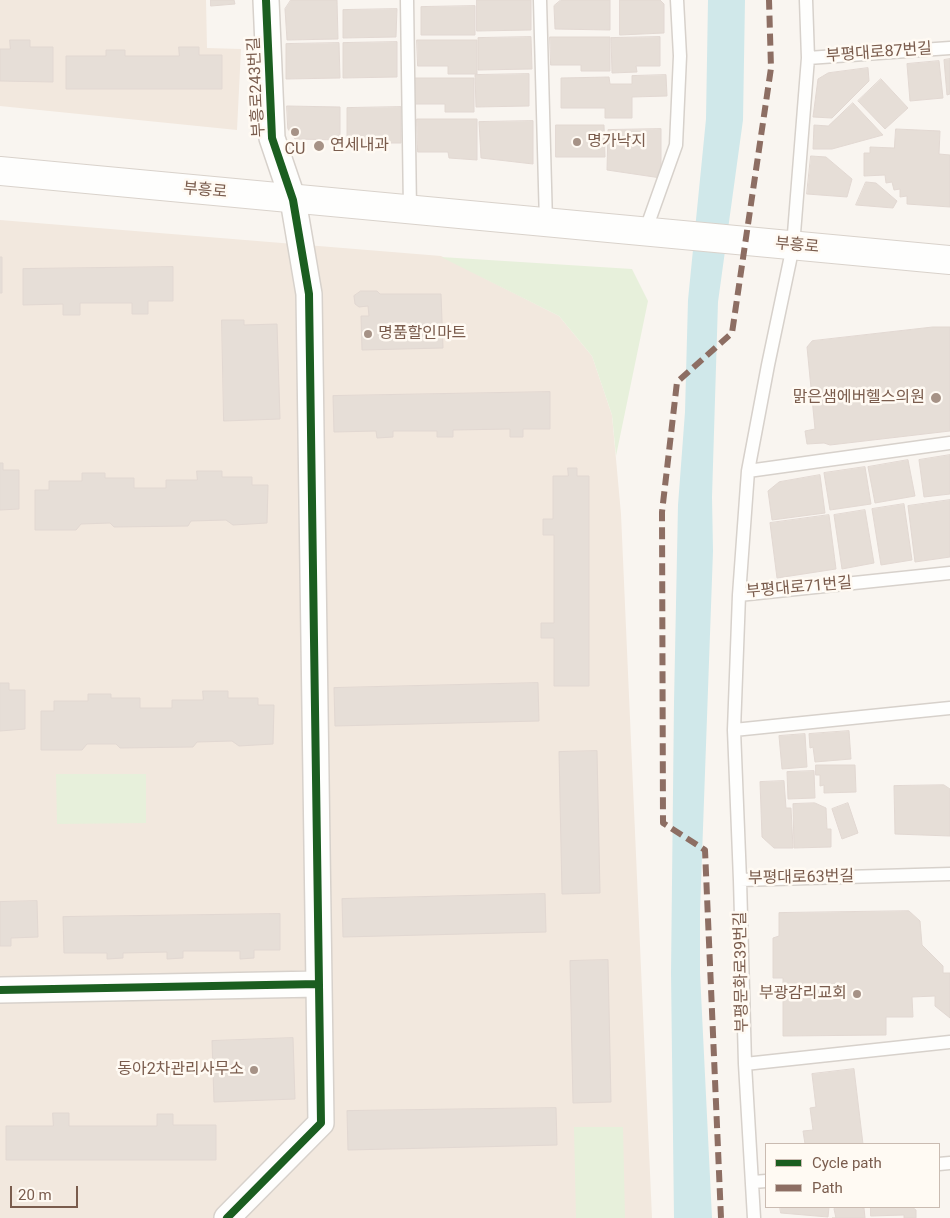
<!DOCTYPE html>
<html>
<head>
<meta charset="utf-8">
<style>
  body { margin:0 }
  #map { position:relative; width:950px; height:1218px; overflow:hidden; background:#f9f5f0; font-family:Roboto,sans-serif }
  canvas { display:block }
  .legend { position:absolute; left:765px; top:1143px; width:175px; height:65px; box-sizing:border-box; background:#fffaf3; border:1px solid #cabbb1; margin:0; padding:6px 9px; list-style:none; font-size:15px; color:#7a5c4d }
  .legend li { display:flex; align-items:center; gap:10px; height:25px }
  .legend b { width:25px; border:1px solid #cabbb1 }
  .scale { position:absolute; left:10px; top:1186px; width:68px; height:22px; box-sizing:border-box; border:2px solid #7a5c4d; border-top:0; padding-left:6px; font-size:15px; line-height:18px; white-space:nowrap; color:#7a5c4d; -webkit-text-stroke:4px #fffaf3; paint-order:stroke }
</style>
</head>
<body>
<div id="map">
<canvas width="950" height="1218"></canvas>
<ul class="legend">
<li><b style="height:6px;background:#1b5e20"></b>Cycle path</li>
<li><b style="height:6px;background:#8d6e63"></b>Path</li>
</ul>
<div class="scale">20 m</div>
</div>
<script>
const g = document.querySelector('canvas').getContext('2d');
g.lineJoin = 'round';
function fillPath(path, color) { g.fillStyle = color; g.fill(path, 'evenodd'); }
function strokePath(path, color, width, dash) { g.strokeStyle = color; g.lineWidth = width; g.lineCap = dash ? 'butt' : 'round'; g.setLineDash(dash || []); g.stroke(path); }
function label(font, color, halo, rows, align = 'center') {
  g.font = font + ' Roboto,"Noto Sans KR",sans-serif'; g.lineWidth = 5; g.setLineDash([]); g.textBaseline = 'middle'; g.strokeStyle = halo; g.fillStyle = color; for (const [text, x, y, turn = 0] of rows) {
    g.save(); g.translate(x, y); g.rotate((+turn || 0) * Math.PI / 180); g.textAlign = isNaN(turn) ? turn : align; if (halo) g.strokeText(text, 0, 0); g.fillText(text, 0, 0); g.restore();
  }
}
fillPath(new Path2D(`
  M0 0H206L207 48 241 49 237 130 0 106Z
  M0 220 441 256 559 316 592 356 612 415 621 514 652 1218H0Z`), '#f2e8de');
fillPath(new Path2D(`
  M441 257 632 269 648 301 616 456 612 415 592 356 559 316Z
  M56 774H146V823L57 824Z
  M574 1127H623L625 1218H576Z`), '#e7f0db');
fillPath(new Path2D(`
  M708 0H745L743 120 718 302 712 497 713 551 700 911V973L712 1218H674L671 973 674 702 678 505 685 412 688 300 706 119Z`), '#d0e8ea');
const building = new Path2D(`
  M211 0H234L235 4 211 6Z
  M291 0H337L338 39 287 40 285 9Z
  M477 0H531V30L477 31Z
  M561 0H610V30L555 29 554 6Z
  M620 0H660L664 4V33L620 35Z
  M475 6V35H421V7Z
  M397 9 396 37 343 38V10Z
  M531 37 532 69 478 70V38Z
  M550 37H610V71H581V65H551Z
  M660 37V66H636L637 72 612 73 611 38Z
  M10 40H30V47H53V82L0 81V49H10Z
  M417 40H477V74H448V66H418Z
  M397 42V77L343 78V43Z
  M339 43 340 78 286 79V44Z
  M179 47H199V55H222V89H66V56H106V50H125V56H179Z
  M950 59V94L947 95 944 60Z
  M939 61 943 98 910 101 907 64Z
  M868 68 869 81 832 118 813 117 818 79 828 73Z
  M529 74V106L476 107 475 75Z
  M666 75 667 96 632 97V118H605V108H561V78L609 77 610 84H632V76Z
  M415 78H474V112H445V104H415Z
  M881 79 908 108 885 129 858 101Z
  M853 103 883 135 832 149H813L814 125 828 126Z
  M287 106 340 107V140L295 139 288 129Z
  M401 107V143H347V108Z
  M417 119H477V160L449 158 448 152H418Z
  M533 121V164L481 158 479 122Z
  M556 125H604L605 157H556Z
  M661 129V178L607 170 608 130Z
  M896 129 940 131 939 154 950 155V207L907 204V196L900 197V189L894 190 892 182 886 183 885 175 864 176V153H870V147L894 148Z
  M811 156 826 157 852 179 847 197 807 194Z
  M866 182 876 183 897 201 893 208 856 205Z
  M0 257H2V293H0Z
  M173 267V301H148V314H132V303H80V315H63V304L23 305V269Z
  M361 291H377L380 294H441L443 348 362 350 361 316H369L368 306 359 307 355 304 354 296Z
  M222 320H244V325L277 324 280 419 224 421Z
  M933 327H950V431L830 445 824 443 807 444 805 431 815 429 807 347 812 341Z
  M550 392V429H523V437H510V429L453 430V437H437V431H393V437L377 438 376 431 334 432 333 396Z
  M950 455V494L924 497 919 460Z
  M908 460 915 496 875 503 868 467Z
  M0 463H3V470H19V509L0 510Z
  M865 467 871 504 830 510 824 473Z
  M568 468H577V476H589V686H554V638H541V623H554V535H543V519H553V476H568Z
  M197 471H222V477H252V485H268L267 523 233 525 226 520 191 521 188 526 114 527 110 523 81 524 76 530H35V490H49V481H82V473H105V478H134V488H166V480H197Z
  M820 475 825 513 772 520 768 491 779 482Z
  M950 500V557L915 562 908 506Z
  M904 504 912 560 881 565 872 509Z
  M865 510 874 563 842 569 834 515Z
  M829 515 836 569 777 578 770 523Z
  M0 683H9V690H25V729L0 731Z
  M538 683 539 721 335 726 334 688Z
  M203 691H228V698H258V705H274L273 744 239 746 232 741 197 742 193 747 120 748 116 744H87L82 750H41V711H54V701H88V694H111V698H140V708H172V700H203Z
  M849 731 851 759 815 762 813 747 810 748 809 734Z
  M805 734 807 767 782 769 779 736Z
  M597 751 600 893 562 894 559 752Z
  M816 765H855L856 792 824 793V785L820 786V775H816Z
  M814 771 815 798 788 799 787 772Z
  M784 781 786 808H791L793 848H774L762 837 760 782Z
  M944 785 950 789V836L895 834 894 786Z
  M815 803 826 808 827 829H831V847L794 848 793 804Z
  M848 803 858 833 842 839 832 809Z
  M545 894 546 932 343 937 342 899Z
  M37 901 38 937 11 938V946H0V902Z
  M909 911 920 921 922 945 943 966V973H950V1018L935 1006V996L912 997 913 1017H886V1035L783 1036V978H773V938L779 936V913Z
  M280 914V950H254V958L240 959V951H183V958L167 959V952L123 953V958L107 959V953H64L63 917Z
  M608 960 611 1102 573 1103 570 961Z
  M293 1038 295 1099 214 1102 212 1041Z
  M854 1069 863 1144H805L803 1131 813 1130 810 1108 816 1107 812 1074Z
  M556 1108 557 1145 348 1150 347 1111Z
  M53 1113H69V1126H157V1114H173V1125H216V1160H6V1126H53Z
  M780 1207H829L828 1217 781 1213Z
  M838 1207H861L862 1208H864L865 1218H832H836L834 1209Z
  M871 1207H912L916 1210V1218H904V1215L871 1216Z`);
fillPath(building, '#e6ded7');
strokePath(building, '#e2d8d2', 1);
const lane = new Path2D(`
  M407 0 410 210
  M540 0 546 223
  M808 58 950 48
  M645 232 676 145 680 56 677 0
  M748 471 950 443
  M739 595 950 573
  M734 730 950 708
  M740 880 950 874
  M745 1064 950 1042
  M939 1164 950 1163
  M753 1182 766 1181
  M754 1218 745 1064 740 880 734 730 739 595 748 471 768 365 793 246 808 58 806 0`);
const street = new Path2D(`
  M0 990 319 984
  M227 1218 321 1123 309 294 293 200 272 138 266 0`);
const secondary = new Path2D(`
  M0 171 950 260`);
strokePath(lane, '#d7d1cb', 15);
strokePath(street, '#d7d1cb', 28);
strokePath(secondary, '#d9d2cb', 30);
strokePath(lane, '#fefefd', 12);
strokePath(street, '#fefefd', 25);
strokePath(secondary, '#fefefd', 28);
strokePath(new Path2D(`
  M721 1218 705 850 663 823 662 512 677 382 732 333 771 68 769 0`), '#8d6e63', 6, [12, 6]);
strokePath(new Path2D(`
  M0 990 319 984
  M227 1218 321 1123 309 294 293 200 272 138 266 0`), '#1b5e20', 8);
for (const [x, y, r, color] of [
  [295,132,5,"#a69286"],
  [577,142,5,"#a69286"],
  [319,146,6,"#a69286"],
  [368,334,5,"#a69286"],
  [936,398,6,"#a69286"],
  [857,994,5,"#a69286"],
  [254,1070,5,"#a69286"]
]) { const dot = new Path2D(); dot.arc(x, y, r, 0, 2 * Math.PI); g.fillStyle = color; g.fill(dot); strokePath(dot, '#fffaf3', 2); }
label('16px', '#7a5c4d', '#fffaf3', [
  ["부평대로87번길",879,53,-4],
  ["부흥로243번길",257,87,-93],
  ["부흥로",205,191,5],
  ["부흥로",797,246,5],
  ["부평대로71번길",799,588,-5],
  ["부평대로63번길",801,878,-1],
  ["부평문화로39번길",742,972,-91]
]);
label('16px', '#7a5c4d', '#fffaf3', [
  ["명가낙지",587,142],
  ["연세내과",330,146],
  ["CU",295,150,"center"],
  ["명품할인마트",378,334],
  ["맑은샘에버헬스의원",925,398,"right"],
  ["부광감리교회",847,994,"right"],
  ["동아2차관리사무소",244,1070,"right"]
], 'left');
</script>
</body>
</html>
